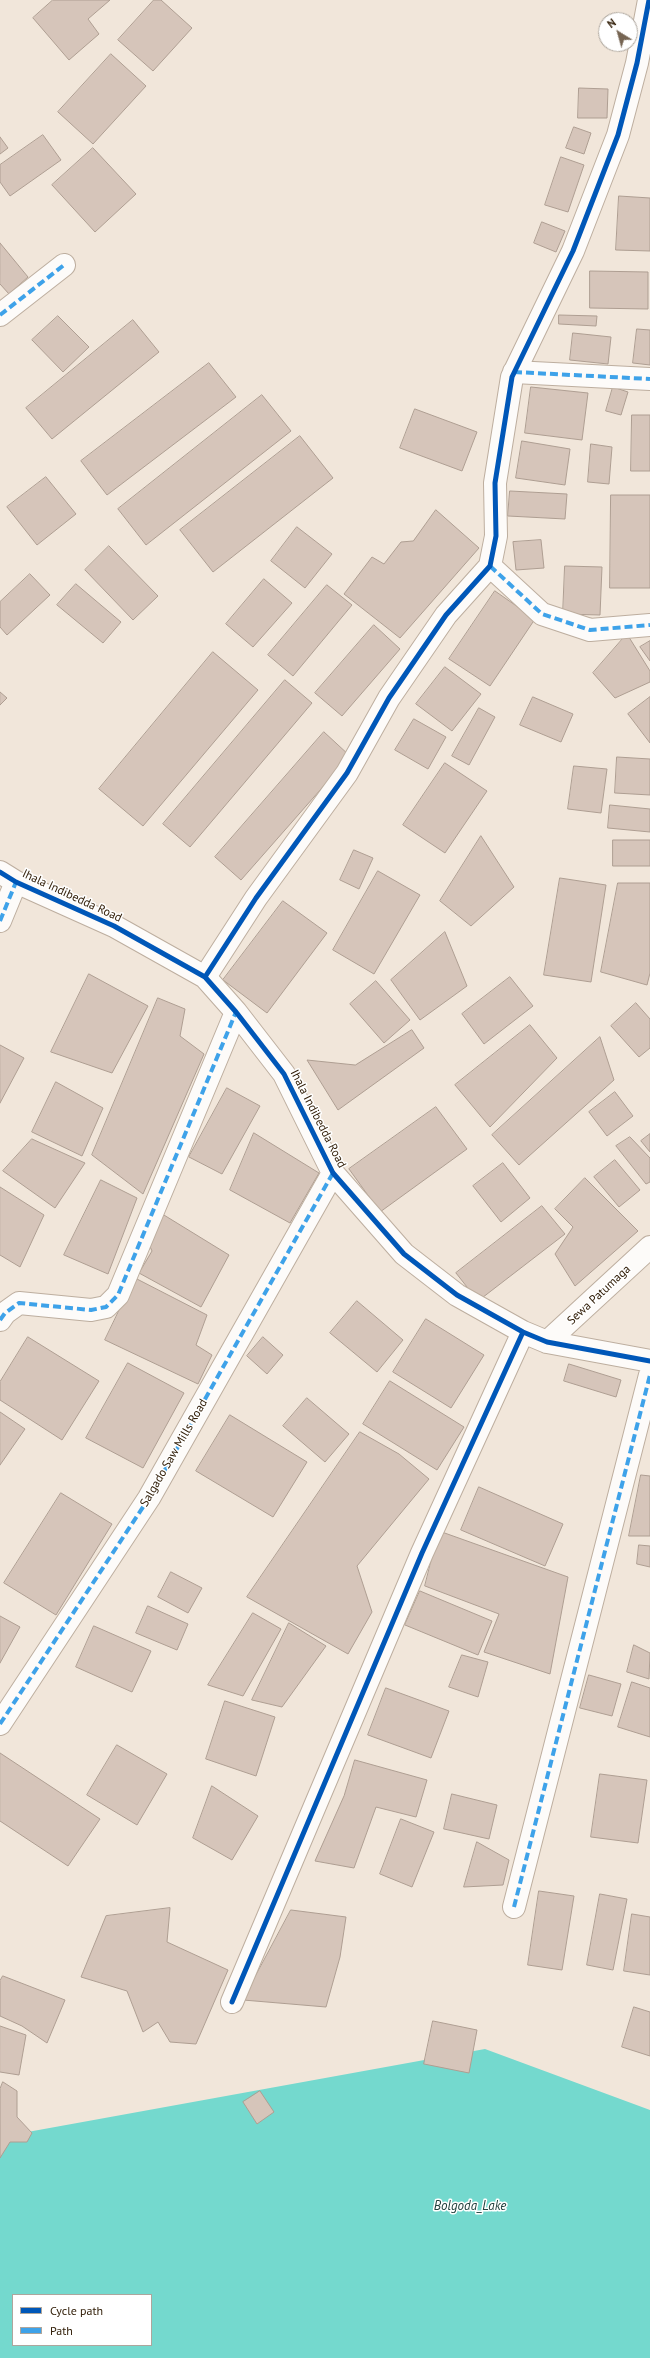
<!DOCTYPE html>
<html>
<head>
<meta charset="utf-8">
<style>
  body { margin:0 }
  #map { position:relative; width:650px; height:2358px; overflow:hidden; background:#f1e6da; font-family:"PT Sans",sans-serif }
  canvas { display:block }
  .legend { position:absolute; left:12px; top:2294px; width:140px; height:52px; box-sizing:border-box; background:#fff; border:1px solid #ada69d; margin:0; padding:5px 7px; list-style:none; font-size:12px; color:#33200a }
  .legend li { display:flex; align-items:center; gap:8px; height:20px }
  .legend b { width:20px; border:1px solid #ada69d }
  .north { position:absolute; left:598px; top:12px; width:40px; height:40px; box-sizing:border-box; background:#fff; border:1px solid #ada69d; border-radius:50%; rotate:323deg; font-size:11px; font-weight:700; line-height:16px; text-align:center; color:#33200a }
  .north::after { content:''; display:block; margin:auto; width:14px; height:18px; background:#766553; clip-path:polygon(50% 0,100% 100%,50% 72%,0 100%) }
</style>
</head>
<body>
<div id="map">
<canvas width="650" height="2358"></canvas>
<ul class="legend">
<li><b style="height:5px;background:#0057b8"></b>Cycle path</li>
<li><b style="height:5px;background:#3ea2e9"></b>Path</li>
</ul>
<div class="north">N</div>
</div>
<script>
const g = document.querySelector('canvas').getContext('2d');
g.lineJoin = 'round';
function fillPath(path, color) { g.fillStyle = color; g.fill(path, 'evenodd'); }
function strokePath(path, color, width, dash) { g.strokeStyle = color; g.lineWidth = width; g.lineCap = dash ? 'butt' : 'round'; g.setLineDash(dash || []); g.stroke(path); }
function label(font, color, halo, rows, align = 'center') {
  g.font = font + ' "PT Sans",sans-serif'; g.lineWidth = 3; g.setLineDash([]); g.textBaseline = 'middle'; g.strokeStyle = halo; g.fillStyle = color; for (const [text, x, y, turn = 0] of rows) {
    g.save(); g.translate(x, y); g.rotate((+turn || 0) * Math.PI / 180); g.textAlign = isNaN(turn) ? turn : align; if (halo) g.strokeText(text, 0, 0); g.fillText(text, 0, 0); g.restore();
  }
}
fillPath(new Path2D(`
  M485 2049 650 2110V2358H0V2137ZM13 2295H151V2345H13Z`), '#74d9ce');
const building = new Path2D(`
  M53 0H110L88 19 99 34 69 60 33 18Z
  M154 0H161L192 28 153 71 118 40Z
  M111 54 146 86 93 144 58 112Z
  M579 88 608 89 607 118H578Z
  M574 127 591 133 584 154 566 148Z
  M43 135 61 160 10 196 0 182V165Z
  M0 137 8 148 0 154Z
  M93 148 136 194 95 232 52 185Z
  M561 157 584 165 568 212 545 205Z
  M619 196 650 198V251L616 250Z
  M542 222 565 231 556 252 534 243Z
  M0 243 28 277 9 294 0 284Z
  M590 271 648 272V309L590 308Z
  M559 315 597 316 596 326 559 324Z
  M58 316 89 347 63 372 32 340Z
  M133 320 159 352 52 439 26 408Z
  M637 329 650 330V365L633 363Z
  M573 333 611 337 608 364 570 360Z
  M209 363 236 397 107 495 81 461Z
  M531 387 588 393 582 440 525 433Z
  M613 387 628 392 621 415 606 411Z
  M262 395 291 431 146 545 118 509Z
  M415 409 477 432 462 471 400 448Z
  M632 415H650V471H631Z
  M300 436 333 478 213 572 180 530Z
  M522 441 570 449 565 485 516 478Z
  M591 444 612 447 609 484 588 482Z
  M46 477 76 514 37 545 7 507Z
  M510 491 567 494 565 519 508 516Z
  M611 495H650V588H610Z
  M436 510 479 548 400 638 344 594 372 557 384 564 401 542 413 541Z
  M297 527 332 554 305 588 271 561Z
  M541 540 544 568 516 570 513 542Z
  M109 546 158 596 133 620 85 570Z
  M565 566 602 567 600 615 563 614Z
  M30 574 50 595 7 635 0 627V602Z
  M264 579 292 603 253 647 226 624Z
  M76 584 121 622 103 643 57 605Z
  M327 585 352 605 293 676 268 655Z
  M495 591 535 619 490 686 449 659Z
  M374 625 400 649 342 716 315 693Z
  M627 634 650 671V682L615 698 593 673Z
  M650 641V661L640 647Z
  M213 652 258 690 143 826 99 789Z
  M445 667 481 694 452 731 416 704Z
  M285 680 312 703 190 847 163 824Z
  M0 692 7 698 0 705Z
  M533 697 573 714 561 742 520 725Z
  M650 697V743L628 714Z
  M479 708 495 717 469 765 452 756Z
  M414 719 446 737 428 769 395 750Z
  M324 732 350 756 241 880 215 857Z
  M617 757 650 759V795L615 793Z
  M445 763 487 791 445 853 403 825Z
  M574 766 607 769 601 813 568 809Z
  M610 805 650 809V832L608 828Z
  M481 836 514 887 471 926 440 901Z
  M613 840H650V866H613Z
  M354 850 373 858 359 889 340 880Z
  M378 871 420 895 374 974 333 950Z
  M560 878 606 885 591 982 544 975Z
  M618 883H650V973L647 985 601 972Z
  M283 901 327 933 267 1013 223 980Z
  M445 932 467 986 420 1020 391 980Z
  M89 974 148 1006 112 1073 51 1052Z
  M510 977 533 1006 484 1044 462 1014Z
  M376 981 410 1020 384 1043 350 1004Z
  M158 998 185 1009 180 1036 204 1054 143 1194 92 1155Z
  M636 1003 650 1019V1048L639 1057 611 1026Z
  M530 1025 557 1058 490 1127 455 1085Z
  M412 1030 424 1048 338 1110 307 1060 355 1065Z
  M600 1037 614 1080 519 1165 492 1135Z
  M0 1045 24 1058 0 1103Z
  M56 1082 103 1108 82 1156 32 1132Z
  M227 1088 260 1106 222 1174 189 1157Z
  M615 1092 633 1116 607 1136 589 1112Z
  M436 1107 467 1149 380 1212 349 1169Z
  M254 1133 319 1173 290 1223 230 1190Z
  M650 1134V1152L641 1141Z
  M630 1137 650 1158V1182L646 1184 616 1146Z
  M32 1139 85 1163 55 1208 3 1171Z
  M615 1160 640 1190 619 1207 594 1177Z
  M503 1163 530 1198 501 1222 473 1186Z
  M585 1178 638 1231 575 1286 555 1254 573 1227 555 1209Z
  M101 1180 137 1198 108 1274 64 1255Z
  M0 1187 44 1215 20 1267 0 1255Z
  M542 1206 565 1234 478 1301 456 1273Z
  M159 1212 229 1255 201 1307 139 1273 152 1251 146 1238Z
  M135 1278 207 1315 196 1345 212 1355 198 1384 105 1340Z
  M357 1301 403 1340 377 1372 330 1333Z
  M426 1319 484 1355 451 1408 393 1372Z
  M28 1337 99 1381 62 1440 0 1400V1382Z
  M263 1337 283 1355 267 1374 247 1356Z
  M128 1363 184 1393 143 1468 86 1438Z
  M569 1364 621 1380 616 1397 564 1381Z
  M390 1381 464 1427 437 1470 363 1424Z
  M307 1398 349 1434 325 1462 283 1426Z
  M0 1412 25 1429 0 1465Z
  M230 1415 307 1462 273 1517 196 1471Z
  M360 1432 399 1454 429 1479 357 1566 372 1612 348 1654 247 1597Z
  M641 1475 650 1476V1536H629Z
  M479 1487 563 1524 545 1566 461 1530Z
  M61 1493 112 1524 56 1615 4 1583Z
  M439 1531 568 1577 550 1674 484 1652 499 1614 425 1586Z
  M639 1545 650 1546V1567L637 1564Z
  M171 1572 202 1588 188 1613 158 1597Z
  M420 1591 492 1621 478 1655 405 1625Z
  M148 1606 188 1624 177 1650 136 1633Z
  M253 1613 281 1629 243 1696 208 1685Z
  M0 1616 20 1627 0 1663Z
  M289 1623 326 1646 282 1707 252 1700Z
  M94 1626 151 1651 132 1692 76 1667Z
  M634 1645 650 1653 649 1679 627 1672Z
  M462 1655 488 1662 478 1697 449 1687Z
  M589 1675 621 1684 612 1716 580 1708Z
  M632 1682 650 1688V1737L618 1727Z
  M386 1688 449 1711 431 1758 368 1735Z
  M225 1701 275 1717 256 1776 206 1759Z
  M117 1745 167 1774 137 1825 87 1795Z
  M0 1753 100 1819 68 1866 0 1821Z
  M355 1760 427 1780 416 1817 376 1807 354 1868 315 1861 344 1796Z
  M600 1774 647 1780 638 1843 591 1837Z
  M212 1786 258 1816 232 1860 193 1838Z
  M452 1794 497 1805 489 1839 444 1829Z
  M401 1819 434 1832 412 1887 380 1874Z
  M477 1842 509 1860 503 1885 464 1887Z
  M539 1891 574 1896 562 1970 528 1965Z
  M600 1894 627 1899 613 1970 587 1965Z
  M170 1908 167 1942 228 1970 196 2044 170 2042 158 2022 143 2032 127 1991 81 1977 106 1916Z
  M291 1910 346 1917 340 1957 326 2007 243 2000Z
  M632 1914 650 1917V1975L624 1971Z
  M3 1976 65 2000 47 2043 22 2026 0 2016V1981Z
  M634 2007 650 2012V2056L622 2047Z
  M433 2021 477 2030 469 2073 424 2064Z
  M0 2026 26 2035 19 2075 0 2072Z
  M3 2082 17 2091V2117L32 2133 27 2142H10L0 2158V2089Z
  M260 2091 274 2112 257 2124 243 2102Z`);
fillPath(building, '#d6c5ba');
strokePath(building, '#ae9e92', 1);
const street = new Path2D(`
  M0 315 64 265
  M514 372 650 379
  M490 566 542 614 590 630 650 625
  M0 872 16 882 114 926 205 977 236 1012 284 1074 333 1173 404 1254 457 1295 523 1332 547 1342 650 1361
  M0 921 16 882
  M205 977 256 898 347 773 389 698 446 615 490 566 496 536 495 483 512 377 573 251 618 135 637 63 649 0
  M0 1320 5 1313 19 1303 91 1310 106 1307 118 1295 236 1012
  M547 1342 650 1247
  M0 1724 149 1498 333 1173
  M514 1907 650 1375
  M232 2002 422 1553 523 1332`);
strokePath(street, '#bdae9f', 24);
strokePath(street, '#fdfbf9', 22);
strokePath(new Path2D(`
  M0 315 64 265
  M514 372 650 379
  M490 566 542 614 590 630 650 625
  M0 921 16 882
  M0 1320 5 1313 19 1303 91 1310 106 1307 118 1295 236 1012
  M0 1724 149 1498 333 1173
  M514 1907 650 1375`), '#3ea2e9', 4, [8, 4]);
strokePath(new Path2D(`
  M0 872 16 882 114 926 205 977 236 1012 284 1074 333 1173 404 1254 457 1295 523 1332 547 1342 650 1361
  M205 977 256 898 347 773 389 698 446 615 490 566 496 536 495 483 512 377 573 251 618 135 637 63 649 0
  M232 2002 422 1553 523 1332`), '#0057b8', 5);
label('12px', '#33200a', '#fff', [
  ["Ihala Indibedda Road",72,896,25],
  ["Ihala Indibedda Road",318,1119,63],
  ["Sewa Patumaga",599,1295,-43],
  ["Salgado Saw Mills Road",174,1453,-60]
]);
label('italic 13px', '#203f3c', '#fff', [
  ["Bolgoda_Lake",470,2206]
]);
</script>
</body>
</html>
